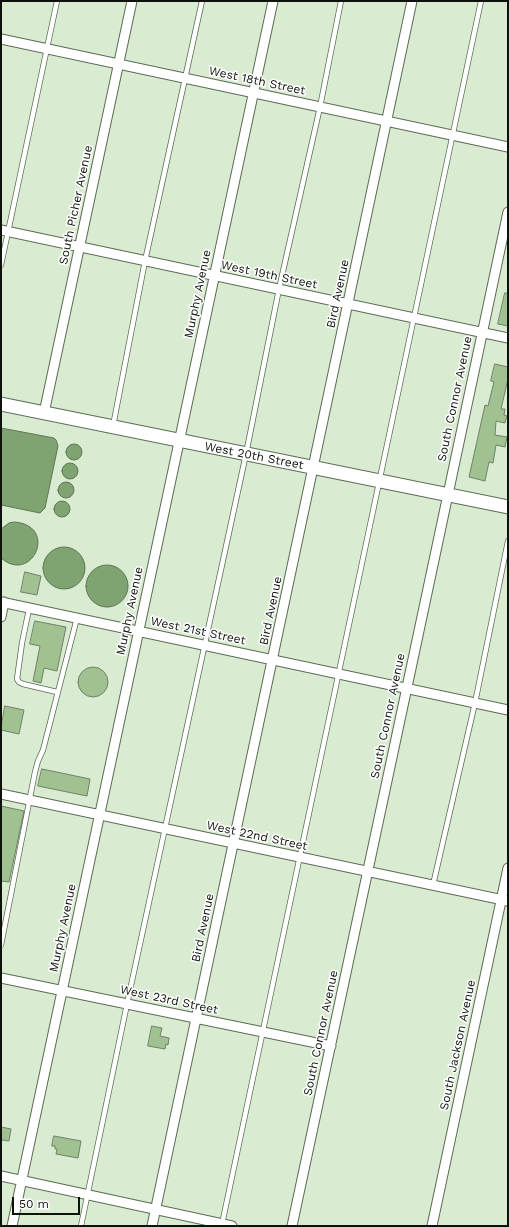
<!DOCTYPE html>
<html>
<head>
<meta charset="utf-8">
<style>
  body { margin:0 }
  #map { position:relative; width:509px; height:1227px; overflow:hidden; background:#d9ecd2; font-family:"Work Sans",sans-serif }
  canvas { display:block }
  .frame { position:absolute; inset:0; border:2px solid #0d130b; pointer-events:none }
  .scale { position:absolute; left:12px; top:1197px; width:68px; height:18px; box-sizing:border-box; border:2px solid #0d130b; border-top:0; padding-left:5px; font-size:12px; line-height:14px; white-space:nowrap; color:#0d130b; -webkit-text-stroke:3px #fff; paint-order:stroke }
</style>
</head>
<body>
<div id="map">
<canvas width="509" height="1227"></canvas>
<div class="frame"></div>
<div class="scale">50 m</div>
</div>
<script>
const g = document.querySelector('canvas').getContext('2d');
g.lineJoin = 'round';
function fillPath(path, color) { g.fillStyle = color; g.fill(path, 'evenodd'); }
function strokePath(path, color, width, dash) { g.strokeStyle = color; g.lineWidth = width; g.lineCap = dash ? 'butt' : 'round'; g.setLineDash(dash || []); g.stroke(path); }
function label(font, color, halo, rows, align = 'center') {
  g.font = font + ' "Work Sans",sans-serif'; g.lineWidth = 3; g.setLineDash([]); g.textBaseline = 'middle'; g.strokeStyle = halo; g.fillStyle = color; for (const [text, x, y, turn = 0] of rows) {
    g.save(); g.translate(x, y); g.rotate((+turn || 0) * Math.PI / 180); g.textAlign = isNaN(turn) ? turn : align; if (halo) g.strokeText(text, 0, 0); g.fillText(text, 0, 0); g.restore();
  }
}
const water = new Path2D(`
  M1 428 54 438 56 440 58 446 45 508 40 513 1 505Z
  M66 452a8 8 0 1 1 16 0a8 8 0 1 1-16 0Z
  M62 471a8 8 0 1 1 16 0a8 8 0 1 1-16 0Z
  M58 490a8 8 0 1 1 16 0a8 8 0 1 1-16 0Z
  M54 509a8 8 0 1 1 16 0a8 8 0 1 1-16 0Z
  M15 522C59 526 32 585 1 558V529L9 523Z
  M43 568a21 21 0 1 1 42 0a21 21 0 1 1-42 0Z
  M86 586a21 21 0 1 1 42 0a21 21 0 1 1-42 0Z`);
fillPath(water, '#80a372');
strokePath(water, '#5e7853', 1);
const building = new Path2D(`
  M505 293H508V326L498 324Z
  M495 364 508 367V379L501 409H505L504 415 507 416 505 423 496 421 495 435 507 437 505 447 496 445 493 463 489 462 485 481 469 477 485 405 488 406 494 382 491 381Z
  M25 572 41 576 37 595 21 592Z
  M35 621 66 627 57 671 44 668 41 683 33 681 40 646 30 644Z
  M78 682a15 15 0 1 1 30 0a15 15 0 1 1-30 0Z
  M5 706 24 710 19 734 1 730Z
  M42 769 90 779 87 796 38 786Z
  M1 806 24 811 9 882 1 881Z
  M152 1026 162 1028 160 1036 169 1038 168 1045 166 1044 165 1049 148 1046Z
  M1 1127 11 1129 9 1141 1 1140Z
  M54 1136 81 1141 78 1158 56 1154 57 1149H55V1146H52Z`);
fillPath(building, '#9fc290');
strokePath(building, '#708069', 1);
const service = new Path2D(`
  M1 265 57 1
  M113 426 145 261 202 1
  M29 609 22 643 17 679 19 682 23 684 57 692
  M433 885 475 703 508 541
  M1 945 35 772 38 761 43 750 77 618
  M222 1224 481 1
  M81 1226 127 1004 246 454 279 289 320 107 341 1`);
const minor = new Path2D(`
  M1 39 508 147
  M1 230 508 338
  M44 413 132 1
  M1 602 508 710
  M1 617 4 602
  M1 794 508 901
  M1 978 331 1046
  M1 1176 232 1226
  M12 1226 273 1
  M152 1226 412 1
  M292 1226C366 888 435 550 508 212
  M432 1226 508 868`);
const secondary = new Path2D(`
  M1 404 508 507`);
strokePath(service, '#5b6a55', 6);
strokePath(minor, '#5b6a55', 11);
strokePath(secondary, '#5b6a55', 15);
strokePath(service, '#fff', 4.5);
strokePath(minor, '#fff', 9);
strokePath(secondary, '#fff', 13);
label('12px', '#0d130b', '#fff', [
  ["West 18th Street",257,81,12],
  ["South Picher Avenue",76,205,-78],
  ["West 19th Street",269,275,12],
  ["Murphy Avenue",198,294,-78],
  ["Bird Avenue",338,294,-78],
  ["South Connor Avenue",455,399,-78],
  ["West 20th Street",254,456,11],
  ["Murphy Avenue",130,611,-78],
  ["Bird Avenue",271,611,-78],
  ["West 21st Street",198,631,12],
  ["South Connor Avenue",388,716,-78],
  ["West 22nd Street",257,836,12],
  ["Murphy Avenue",63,928,-78],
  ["Bird Avenue",203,928,-78],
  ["West 23rd Street",169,1000,12],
  ["South Connor Avenue",321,1033,-78],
  ["South Jackson Avenue",458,1045,-78]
]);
</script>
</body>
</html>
